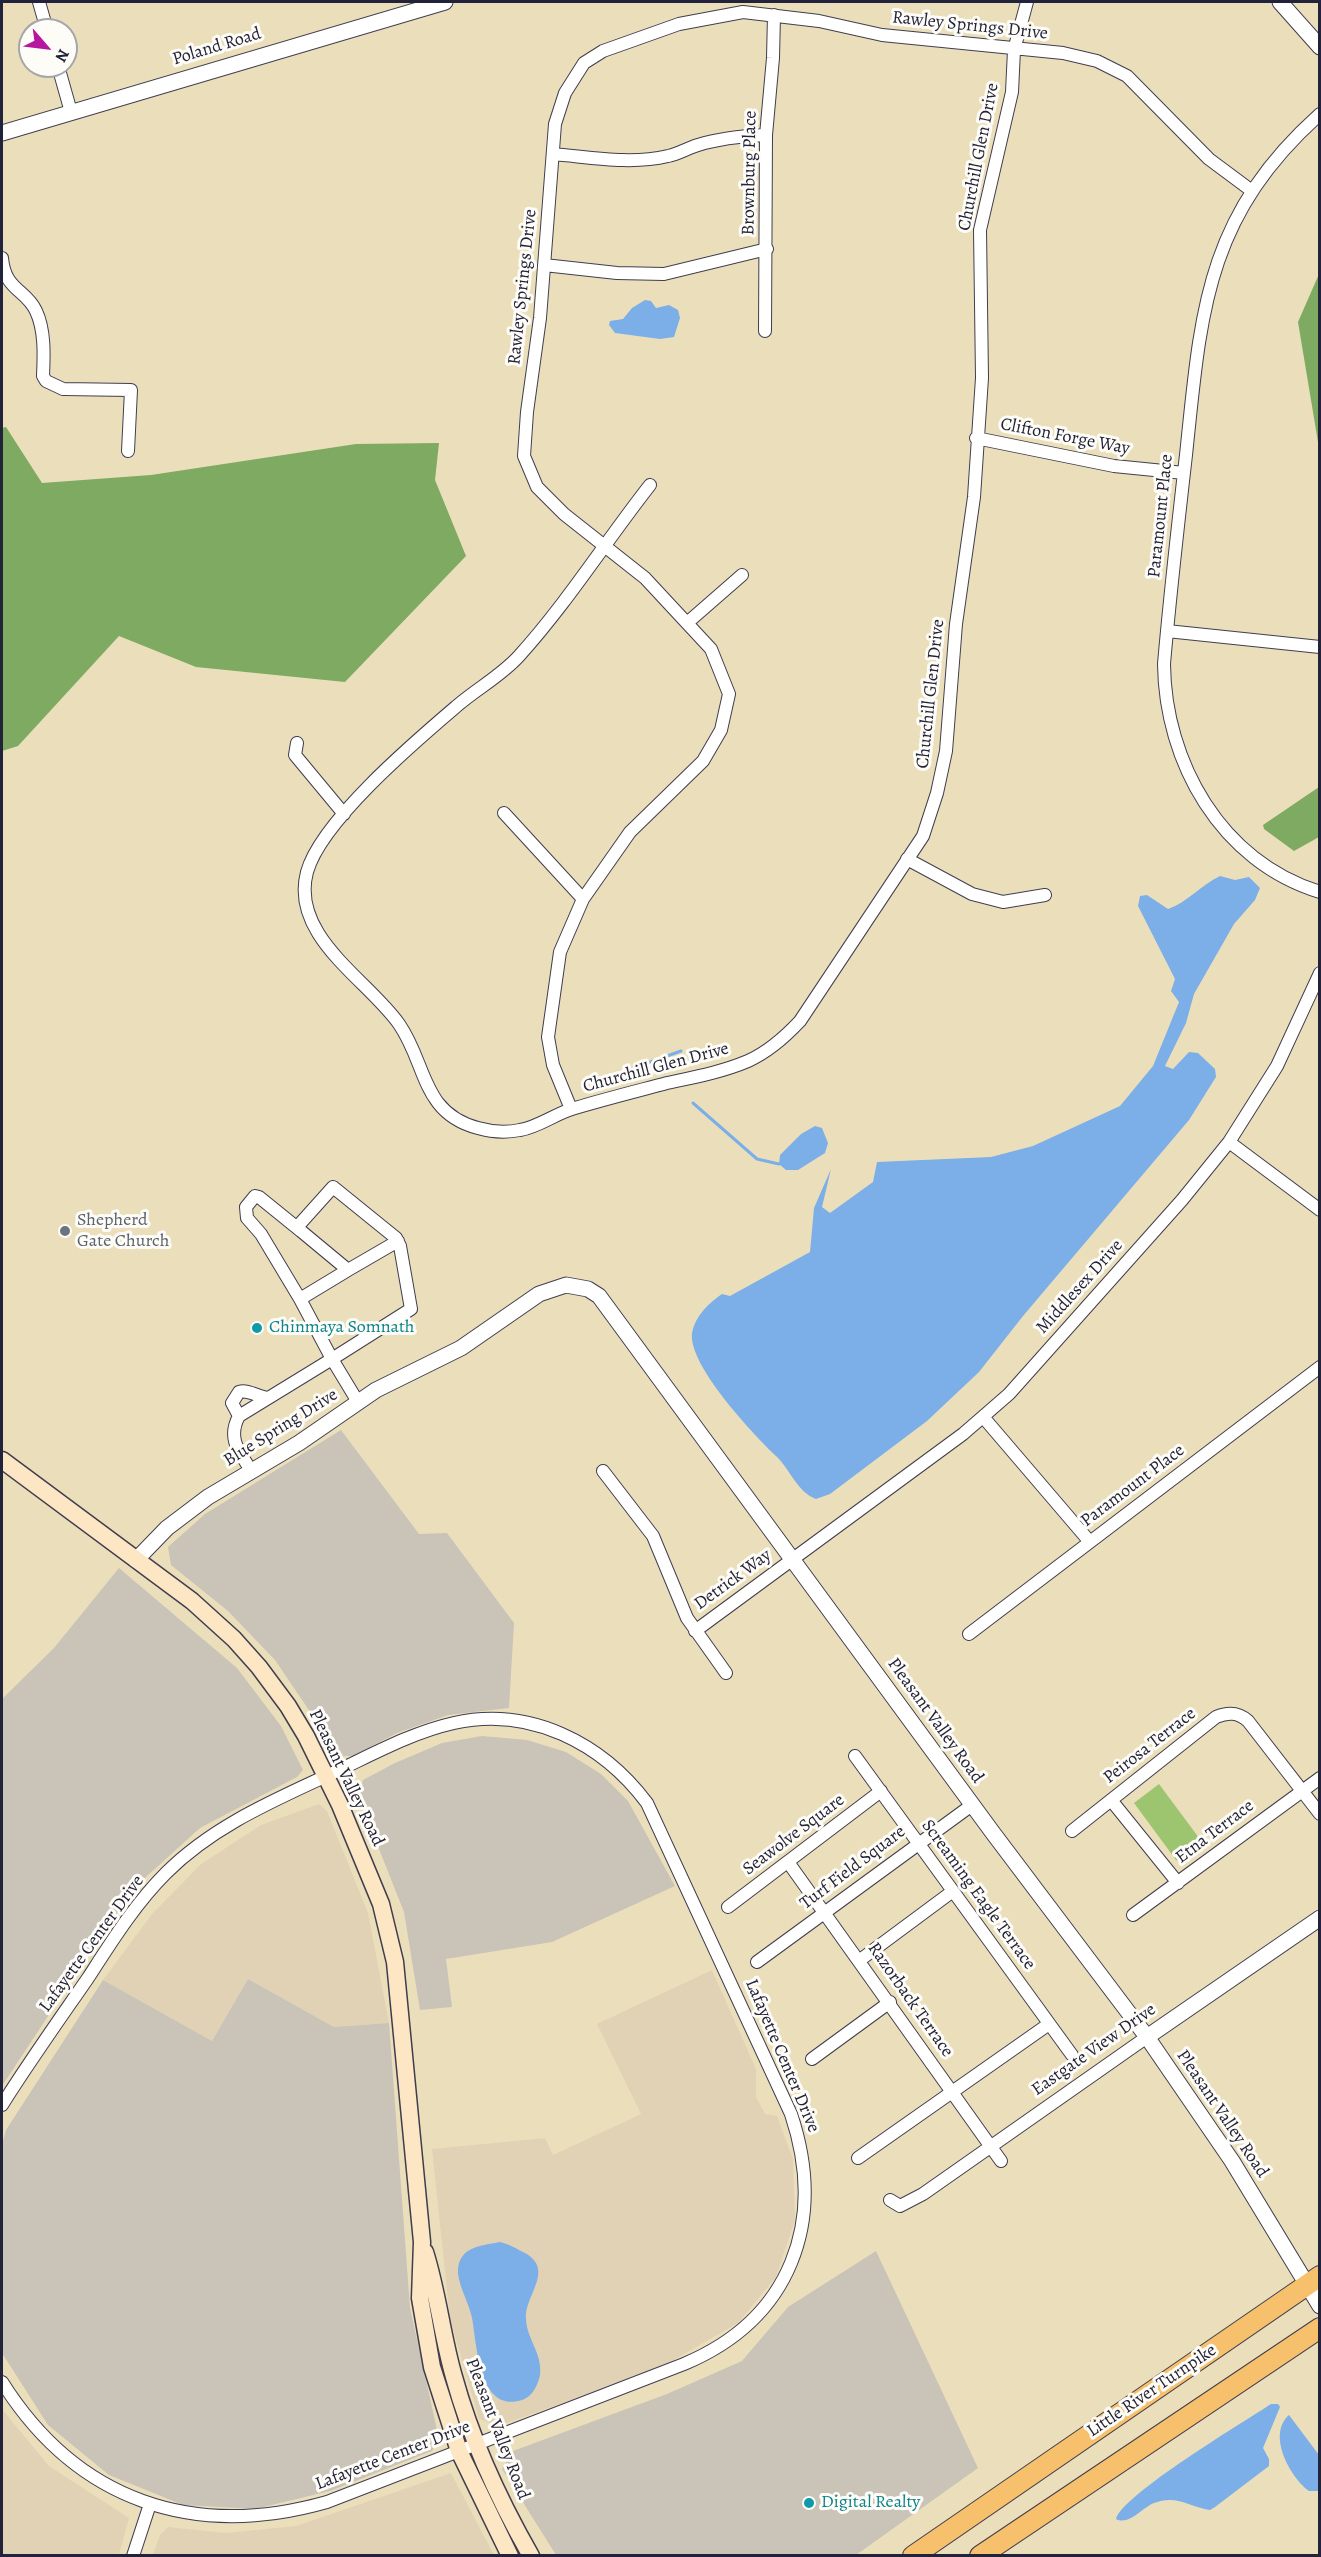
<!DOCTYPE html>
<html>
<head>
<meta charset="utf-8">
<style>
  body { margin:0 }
  #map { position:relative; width:1321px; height:2557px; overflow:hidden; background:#ebdfbb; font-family:Alegreya,serif }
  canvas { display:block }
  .frame { position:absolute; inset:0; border:3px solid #22223b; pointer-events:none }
  .north { position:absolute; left:18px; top:18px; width:60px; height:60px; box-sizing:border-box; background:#fdfcf7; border:2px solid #a5a5ac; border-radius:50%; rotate:118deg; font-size:16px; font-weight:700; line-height:24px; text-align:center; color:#22223b }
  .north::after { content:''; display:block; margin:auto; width:21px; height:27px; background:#b5179e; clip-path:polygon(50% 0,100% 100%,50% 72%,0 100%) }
</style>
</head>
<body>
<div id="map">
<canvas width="1321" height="2557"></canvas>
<div class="frame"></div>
<div class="north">N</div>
</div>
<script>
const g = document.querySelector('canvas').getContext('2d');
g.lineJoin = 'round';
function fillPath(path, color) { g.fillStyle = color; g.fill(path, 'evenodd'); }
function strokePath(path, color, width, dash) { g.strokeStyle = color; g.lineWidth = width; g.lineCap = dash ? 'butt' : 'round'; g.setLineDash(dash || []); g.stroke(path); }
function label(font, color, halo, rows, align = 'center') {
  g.font = font + ' Alegreya,serif'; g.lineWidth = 6; g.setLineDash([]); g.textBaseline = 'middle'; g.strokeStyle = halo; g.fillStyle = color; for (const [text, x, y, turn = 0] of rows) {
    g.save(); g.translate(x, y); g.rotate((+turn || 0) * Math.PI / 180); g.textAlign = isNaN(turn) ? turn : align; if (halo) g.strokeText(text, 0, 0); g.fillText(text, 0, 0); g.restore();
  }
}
fillPath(new Path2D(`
  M319 1804 327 1811 368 1913 389 2023 334 2027 248 1979 212 2041 103 1980 152 1914 201 1864 261 1825Z
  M712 1970 756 2069V2097L765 2114 777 2116 793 2159 795 2220 776 2277 738 2323 656 2370 498 2426 479 2419 450 2319 432 2149 545 2138 553 2155 641 2114 597 2024Z
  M2 2409 49 2466 129 2518 119 2555H2Z
  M451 2473 494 2555H153L160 2535 168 2527 226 2533 296 2526Z`), '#e1d2b5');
fillPath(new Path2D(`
  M341 1430 419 1534 447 1533 514 1623 509 1708 448 1715 397 1733 353 1756H340L275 1660 228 1611 171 1565 168 1547 205 1514Z
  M119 1568 237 1668 281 1726 303 1770 297 1777 200 1828 147 1876 108 1925 2 2086V1699L54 1648Z
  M482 1736 527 1740 566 1752 601 1774 628 1801 675 1886 552 1942 446 1959 452 2007 420 2010 404 1912 358 1796 363 1780 395 1763 442 1743Z
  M248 1979 334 2027 389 2023 410 2308 439 2439 432 2451 330 2491 255 2509 183 2505 109 2475 48 2425 2 2353V2145L6 2130 103 1980 212 2041Z
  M876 2251 978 2468 856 2555H556L502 2469 513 2451 667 2394 742 2361 788 2307Z`), '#c9c3b8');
fillPath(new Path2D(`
  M1159 1784 1205 1846 1185 1862 1176 1860 1134 1803Z`), '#9dc46f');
fillPath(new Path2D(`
  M1319 274V448L1298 322Z
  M6 427 42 483 151 475 356 444 439 443 435 480 466 556 345 682 196 667 119 636 18 746 2 751V428Z
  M1319 787V837L1294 851 1264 829 1263 825Z`), '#7eaa62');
fillPath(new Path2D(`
  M645 300 651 301 656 308 669 305 678 310 680 318 674 337 660 339 615 333 609 325 610 321 623 319 632 308Z
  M1220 876 1235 880 1249 877 1260 888 1255 900 1234 924 1194 994 1186 1023 1165 1066 1173 1069 1189 1052 1198 1053 1215 1069 1216 1077 1189 1120 1023 1316 979 1372 927 1421 830 1494 816 1499C797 1492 790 1469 776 1456 753 1434 688 1365 692 1333 695 1316 709 1303 722 1294L730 1296 810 1252 814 1208 831 1169 822 1207 830 1213 873 1182 877 1162 991 1157 1033 1146 1120 1106 1153 1066 1179 1002 1171 991 1175 979 1138 906 1140 896 1147 895 1168 909C1188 902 1201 885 1220 876Z
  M815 1126 822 1128 828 1143 825 1153 798 1170H786L779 1164 780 1155 801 1134Z
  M500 2242C509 2244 517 2249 525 2253 555 2270 525 2295 526 2318 526 2338 543 2354 540 2375 538 2385 532 2397 522 2400 478 2414 477 2343 472 2318 469 2303 460 2289 458 2274 457 2247 479 2246 500 2242Z
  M1271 2404H1278L1280 2407 1263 2448 1269 2459V2466L1215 2507 1210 2510C1190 2507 1176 2494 1154 2503 1143 2507 1129 2526 1116 2519 1123 2494 1244 2422 1271 2404Z
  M1289 2415 1319 2455V2491H1309C1289 2476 1267 2434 1289 2415Z`), '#7caee8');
strokePath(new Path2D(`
  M625 1071 681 1051
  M693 1103 757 1159 779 1164`), '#7caee8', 3);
const minor = new Path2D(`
  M39 2 47 30
  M58 66 71 112
  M1320 114C1205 217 1201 312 1186 455 1178 525 1170 594 1164 664 1165 762 1221 862 1320 892
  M553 154C590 157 630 165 668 156 678 154 688 148 698 145 720 138 743 136 766 135
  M2 258C5 291 26 289 36 311 45 330 44 355 43 376L46 381 63 389 131 390 128 451
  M544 265 617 273 664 274 767 249
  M765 331 766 135 773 58 774 15
  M976 438 1114 466 1184 473
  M650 485C606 541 567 603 519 656 502 675 478 688 458 705 417 740 321 821 307 872 290 936 367 979 399 1024 427 1064 421 1113 478 1128 492 1132 505 1133 520 1130 539 1127 556 1113 575 1108 605 1099 637 1091 667 1083 695 1077 722 1072 748 1061 768 1052 785 1037 800 1021L923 836 937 793 946 751 956 624 974 497 982 378 980 230 1012 92 1014 50 1027 2
  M687 623 742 575
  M1167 631 1320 647
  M297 743 295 755 344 814
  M504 813 583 899
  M907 859 972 894 1003 902 1045 895
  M571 1109 553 1065 548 1037 560 952 583 899 630 832 703 761 721 730 729 694 711 649 645 578 564 514 537 487 524 456 527 412 540 318 555 124 565 93 584 63 603 51 679 24 743 12 819 21 882 35 1063 53 1097 61 1127 76 1209 159 1252 191
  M1229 1142 1320 1210
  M300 1299 261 1234 247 1218 246 1207 255 1196 259 1197 301 1231
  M358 1402 332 1359 411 1309 400 1246 396 1238 333 1187 298 1226 301 1231 348 1270 398 1241
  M239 1416 232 1403 239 1392C248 1389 258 1397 268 1398
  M984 1418 1090 1542
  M251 1470C239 1452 227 1438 239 1416L332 1359 300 1299 348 1270
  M603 1471 653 1536 687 1618 726 1673
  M695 1631 963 1434 1009 1394 1182 1200 1229 1142 1277 1066 1320 973
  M969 1634 1320 1367
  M855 1756 1072 2055
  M1111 1800 1178 1883
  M1072 1831 1216 1717C1228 1712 1238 1712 1248 1721L1320 1814
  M788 1862 1001 2161
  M728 1907 881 1791
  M1133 1915 1320 1778
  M860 1960 953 1891
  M757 1962 972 1805
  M812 2059 890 2002
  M2 2105C29 2062 59 2020 88 1978 112 1941 135 1904 166 1873 211 1828 268 1803 324 1777 366 1758 409 1733 454 1723 530 1706 602 1743 647 1803L791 2114C827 2222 791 2319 684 2364L327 2502C193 2540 77 2501 2 2382
  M858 2158 1049 2024
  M890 2200 900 2206 923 2194 1147 2037
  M133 2556 150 2504`);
const tertiary = new Path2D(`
  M1280 2 1320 47
  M2 133 445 2
  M136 1560 167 1528 208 1497 299 1443 376 1390 461 1348 539 1294 566 1285 588 1289 599 1296 993 1833 1147 2037 1232 2161 1320 2306
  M1147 2037 1320 1918`);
const secondary = new Path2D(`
  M2 1460 192 1601 234 1639 259 1667 288 1706 306 1736 340 1805 381 1904 395 1962 422 2242 420 2298 432 2367 459 2451 510 2556
  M425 2252C438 2293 442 2336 454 2377 471 2439 499 2500 531 2556`);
const trunk = new Path2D(`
  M913 2556 1320 2276
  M980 2556 1320 2328`);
strokePath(minor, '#403e4e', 14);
strokePath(tertiary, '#403e4e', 17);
strokePath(secondary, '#403e4e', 19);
strokePath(trunk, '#403e4e', 22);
strokePath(minor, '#fff', 12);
strokePath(tertiary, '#fff', 15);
strokePath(secondary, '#fce6c4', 16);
strokePath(trunk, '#f7c06c', 20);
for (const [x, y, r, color] of [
  [65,1231,6,"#6b7280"],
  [257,1328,6,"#0f9aa8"],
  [809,2503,6,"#0f9aa8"]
]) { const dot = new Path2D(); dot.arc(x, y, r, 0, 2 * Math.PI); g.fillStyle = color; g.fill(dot); strokePath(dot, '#fdfcf7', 2); }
label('18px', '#22223b', '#fdfcf7', [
  ["Rawley Springs Drive",970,26,6],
  ["Poland Road",217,47,-17],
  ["Churchill Glen Drive",979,157,-79],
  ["Brownburg Place",750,173,-89],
  ["Rawley Springs Drive",523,287,-84],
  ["Clifton Forge Way",1065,437,11],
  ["Paramount Place",1161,516,-84],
  ["Churchill Glen Drive",931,694,-84],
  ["Churchill Glen Drive",656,1068,-15],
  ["Middlesex Drive",1080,1287,-48],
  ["Blue Spring Drive",281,1428,-32],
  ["Paramount Place",1133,1486,-37],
  ["Detrick Way",733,1580,-36],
  ["Pleasant Valley Road",935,1721,54],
  ["Peirosa Terrace",1150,1746,-38],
  ["Pleasant Valley Road",346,1778,64],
  ["Etna Terrace",1215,1832,-37],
  ["Seawolve Square",794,1835,-37],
  ["Turf Field Square",853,1868,-37],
  ["Screaming Eagle Terrace",978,1895,54],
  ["Lafayette Center Drive",92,1944,-54],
  ["Razorback Terrace",910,2000,55],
  ["Eastgate View Drive",1094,2050,-35],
  ["Lafayette Center Drive",782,2056,67],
  ["Pleasant Valley Road",1222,2114,56],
  ["Little River Turnpike",1152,2391,-34],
  ["Pleasant Valley Road",497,2429,69],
  ["Lafayette Center Drive",393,2456,-21]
]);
label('18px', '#5b616d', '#fdfcf7', [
  ["Shepherd",77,1221],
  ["Gate Church",77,1242]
], 'left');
label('18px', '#0d838f', '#fdfcf7', [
  ["Chinmaya Somnath",269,1328],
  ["Digital Realty",821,2503]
], 'left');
</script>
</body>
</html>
